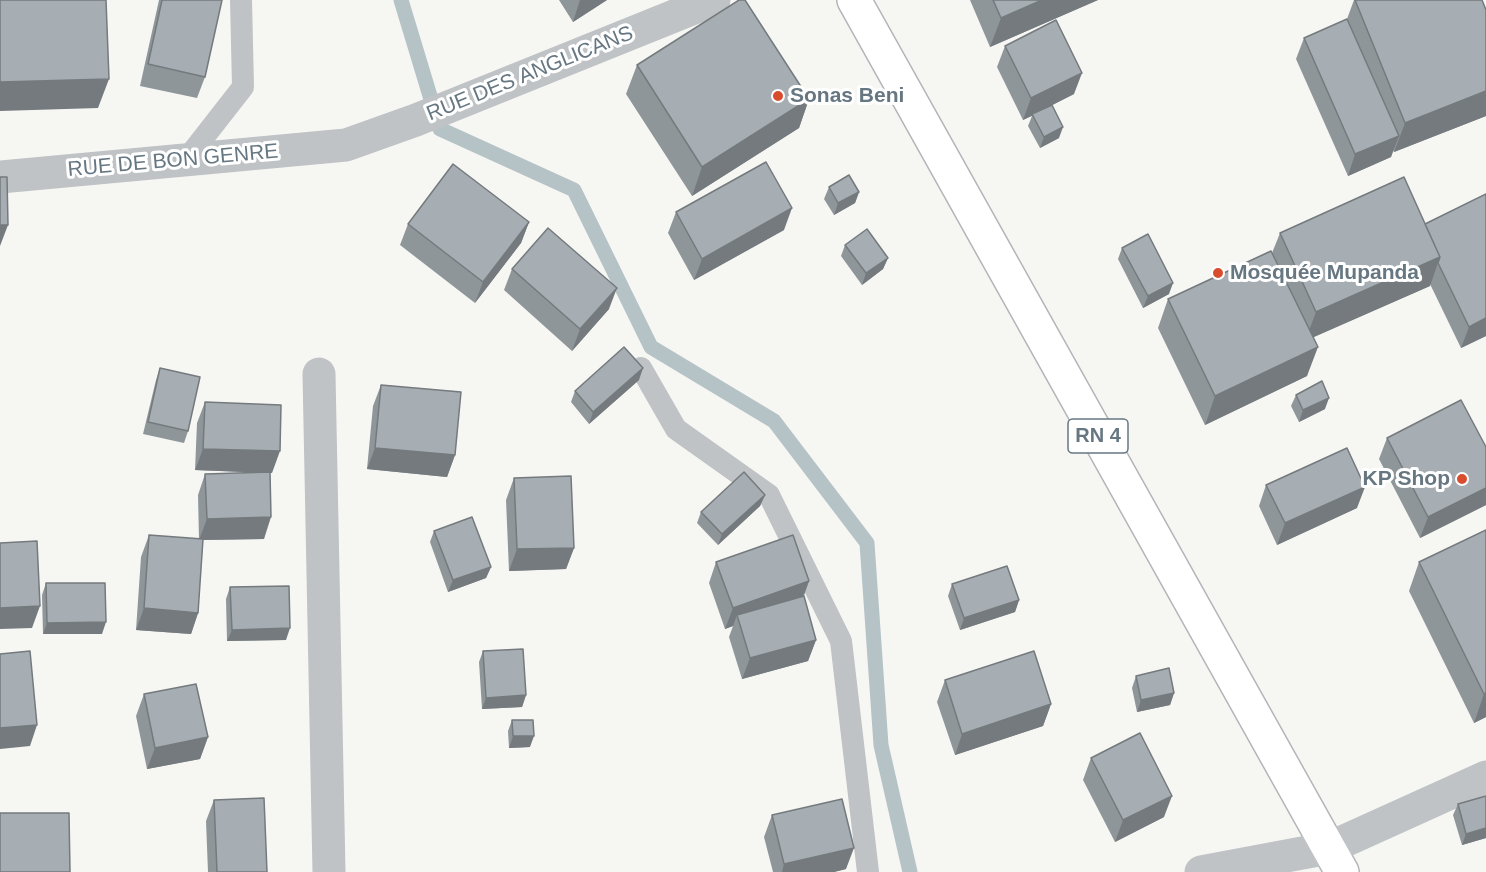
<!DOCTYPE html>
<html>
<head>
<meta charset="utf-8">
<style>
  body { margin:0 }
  canvas { display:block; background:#f6f6f3 }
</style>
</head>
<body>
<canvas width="1486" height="872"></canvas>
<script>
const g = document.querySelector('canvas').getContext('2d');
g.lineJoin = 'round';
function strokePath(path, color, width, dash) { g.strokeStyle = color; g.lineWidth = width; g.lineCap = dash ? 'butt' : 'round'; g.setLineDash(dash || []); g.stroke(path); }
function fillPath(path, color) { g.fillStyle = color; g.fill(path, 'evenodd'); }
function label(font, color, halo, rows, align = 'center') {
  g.font = font + ' Helvetica,sans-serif'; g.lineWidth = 6; g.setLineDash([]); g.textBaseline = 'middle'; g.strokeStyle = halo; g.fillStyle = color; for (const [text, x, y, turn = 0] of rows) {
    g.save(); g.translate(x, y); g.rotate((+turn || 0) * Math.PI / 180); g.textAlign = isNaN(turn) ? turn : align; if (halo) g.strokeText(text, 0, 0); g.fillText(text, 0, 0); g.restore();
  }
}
strokePath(new Path2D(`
  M401 0 440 129 574 190 651 347 774 421 867 543 881 745 910 872`), '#b6c3c6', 15);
const highway = new Path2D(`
  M854 0 1342 872`);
strokePath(highway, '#b2b6b9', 36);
strokePath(new Path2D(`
  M186 160 243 87 241 0
  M641 368 676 429 769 495 841 641 868 872`), '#bfc3c6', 22);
strokePath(new Path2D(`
  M0 177 346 145 416 120 714 0
  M319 374 329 872
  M1201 872 1329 848 1486 777`), '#bfc3c6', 33);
strokePath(highway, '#fff', 33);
fillPath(new Path2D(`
  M159 0H222L205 77 197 98 140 86Z
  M559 0H607L573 22Z
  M970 0H1098L990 47Z
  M1354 0H1482L1486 10V116L1394 152 1393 150 1391 157 1348 176 1296 59 1304 38 1347 19Z
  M1005 46 1074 94 1052 105 1059 138 1040 148 1028 126 1032 116 1023 120 997 67Z
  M637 65 809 99 799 128 692 196 626 94Z
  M829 187 859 192 855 203 834 215 824 199Z
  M676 212 784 230 694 280 668 233Z
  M529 222 521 243 475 303 400 245 408 224Z
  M1425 224 1486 336 1461 348 1430 284V286L1313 337 1307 376 1205 425 1158 328 1168 299 1272 253 1280 233Z
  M845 245 888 258 883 269 862 285 841 256Z
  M1122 248 1169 294 1143 308 1118 259Z
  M512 269 609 309 572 351 504 290Z
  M160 368 188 431 184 443 143 434 156 380Z
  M639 380 589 424 571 402 575 391Z
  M381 385 455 455 447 477 367 469 373 406Z
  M1296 395 1325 409 1299 422 1291 406Z
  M205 402 272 473H270L264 539 203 540 198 613 191 634 136 630 141 557 149 535 199 539 198 495 205 474 266 473 195 470 197 423Z
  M1387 438 1486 447V505L1420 538 1379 459Z
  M514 478 574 548 566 569 509 571 506 500Z
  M1266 485 1357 508 1277 545 1259 506Z
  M765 495 760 506 718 545 697 523 701 512Z
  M1486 530V717L1474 723 1409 591 1419 562Z
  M434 531 491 567 486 578 448 592 430 542Z
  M716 562 809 581 804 596 816 640 808 661 742 679 729 637 733 626 725 629 709 583Z
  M46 583 102 634H43L42 595Z
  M952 584 1019 600 1015 612 960 630 948 596Z
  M230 587 286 640 227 641 226 599Z
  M483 651 526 695 522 707 482 709 479 662Z
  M1136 676 1174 693 1170 705 1137 712 1132 688Z
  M945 680 1051 704 1043 726 955 755 937 702Z
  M144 694 208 737 200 759 147 769 136 716Z
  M512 720 530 747 509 748 508 731Z
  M1091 758 1164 817 1115 842 1083 780Z
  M1486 796V838L1462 845 1453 815 1458 804Z
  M214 800 267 872H208L206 821Z
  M772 815 846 869 834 872H773L764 837Z`), '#8f969a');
fillPath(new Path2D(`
  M580 0H607L573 22Z
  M1042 0H1098L990 47 1001 18Z
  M1082 73 1074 94 1023 120 1031 98Z
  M109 79 98 108 0 111V82Z
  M1486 91V116L1394 152 1405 123Z
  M809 99 799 128 692 196 702 167Z
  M1063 127 1059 138 1040 148 1044 137Z
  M1399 136 1391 157 1348 176 1355 154Z
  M859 192 855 203 834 215 838 203Z
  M792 208 784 230 694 280 702 259Z
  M529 222 521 243 475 303 483 282Z
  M0 225H8L0 246Z
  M1440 257 1430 286 1305 341 1316 312Z
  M888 258 883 269 862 285 866 273Z
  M1173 283 1169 294 1143 308 1148 296Z
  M617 288 609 309 572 351 580 329Z
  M1486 318V336L1461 348 1469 327Z
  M1318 347 1307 376 1205 425 1215 396Z
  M643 368 639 380 589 424 593 412Z
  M1329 398 1325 409 1299 422 1303 410Z
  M375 448 455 455 447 477 367 469Z
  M203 449 280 451 272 473 195 470Z
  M1365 487 1357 508 1277 545 1285 523Z
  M1486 488V505L1420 538 1428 517Z
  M765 495 760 506 718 545 722 534Z
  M271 517 264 539 199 540 207 519Z
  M574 548 566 569 509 571 517 549Z
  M491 567 486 578 448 592 453 580Z
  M809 581 801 602 737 615 733 626 725 629 733 608Z
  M1019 600 1015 612 960 630 964 618Z
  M40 606 32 628 0 629V608Z
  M144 608 198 613 191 634 136 630Z
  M106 622 102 634H43L47 623Z
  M290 628 286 640 227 641 232 630Z
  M816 640 808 661 742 679 750 658Z
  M1174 693 1170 705 1137 712 1141 700Z
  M1486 693V717L1474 723 1484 694Z
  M526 695 522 707 482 709 486 698Z
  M1051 704 1043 726 955 755 962 734Z
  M37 725 30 746 0 749V728Z
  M513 736H534L530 747 509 748Z
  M208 737 200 759 147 769 155 748Z
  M1172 796 1164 817 1115 842 1123 820Z
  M1486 828V838L1462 845 1466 834Z
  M854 848 846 869 834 872H782L784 864Z`), '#747a7d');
const building = new Path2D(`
  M0 0H106L109 79 0 82Z
  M162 0H222L205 77 148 64Z
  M739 0H745L809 99 702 167 637 65Z
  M993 0H1042L1001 18Z
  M1355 0H1482L1486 10V91L1405 123Z
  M1347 19 1399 136 1355 154 1304 38Z
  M1056 20 1082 73 1031 98 1005 46Z
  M1052 105 1063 127 1044 137 1032 114Z
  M766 162 792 208 702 259 676 212Z
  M453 164 529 222 483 282 408 224Z
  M849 175 859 192 838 203 829 187Z
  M0 177H7L8 225H0Z
  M1404 177 1440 257 1316 312 1280 233Z
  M1486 194V318L1469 327 1438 263 1440 257 1425 224Z
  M548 228 617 288 580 329 512 269Z
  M867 229 888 258 866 273 845 245Z
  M1148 234 1173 283 1148 296 1122 248Z
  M1271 251 1318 347 1215 396 1168 299Z
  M624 347 643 368 593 412 575 391Z
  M160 368 200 377 188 431 148 422Z
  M1322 381 1329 398 1303 410 1296 395Z
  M381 385 461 392 455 455 375 448Z
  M1461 400 1486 447V488L1428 517 1387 438Z
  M205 402 281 405 280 451 203 449Z
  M1347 448 1365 487 1285 523 1266 485Z
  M270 472 271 517 207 519 205 474Z
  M744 472 765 495 722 534 701 512Z
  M571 476 574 548 517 549 514 478Z
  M472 517 491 567 453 580 434 531Z
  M1486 530V693L1484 694 1419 562Z
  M149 535 203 539 198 613 144 608Z
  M793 535 809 581 733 608 716 562Z
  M37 541 40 606 0 608V543Z
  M1007 566 1019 600 964 618 952 584Z
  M46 583H105L106 622 47 623Z
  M289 586 290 628 232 630 230 587Z
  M804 596 816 640 750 658 737 615Z
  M523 649 526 695 486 698 483 651Z
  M30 651 37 725 0 728V654Z
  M1034 651 1051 704 962 734 945 680Z
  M1169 668 1174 693 1141 700 1136 676Z
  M196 684 208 737 155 748 144 694Z
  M512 720H533L534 736H513Z
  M1140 733 1172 796 1123 820 1091 758Z
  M1486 796V828L1466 834 1458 804Z
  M264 798 267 872H217L214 800Z
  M842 799 854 848 784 864 772 815Z
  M0 813H69L70 872H0Z`);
fillPath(building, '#a6aeb3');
strokePath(building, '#747a7d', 1.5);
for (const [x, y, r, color] of [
  [778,96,6,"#d94d2f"],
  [1218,273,6,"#d94d2f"],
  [1462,479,6,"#d94d2f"]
]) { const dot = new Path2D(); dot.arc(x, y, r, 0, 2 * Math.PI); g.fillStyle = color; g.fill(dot); strokePath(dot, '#fff', 2); }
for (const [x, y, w] of [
  [1098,436,60]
]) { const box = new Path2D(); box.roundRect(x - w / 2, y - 17, w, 34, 4.5); g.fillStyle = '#fff'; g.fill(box); strokePath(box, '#667782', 1.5); }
label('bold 20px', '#667782', null, [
  ["RN 4",1098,436]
]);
label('21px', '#667782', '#fff', [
  ["RUE DES ANGLICANS",530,74,-22],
  ["RUE DE BON GENRE",173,161,-5]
]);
label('bold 21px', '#667782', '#fff', [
  ["Sonas Beni",790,96],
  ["Mosquée Mupanda",1230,273],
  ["KP Shop",1450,479,"right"]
], 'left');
</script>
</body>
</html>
